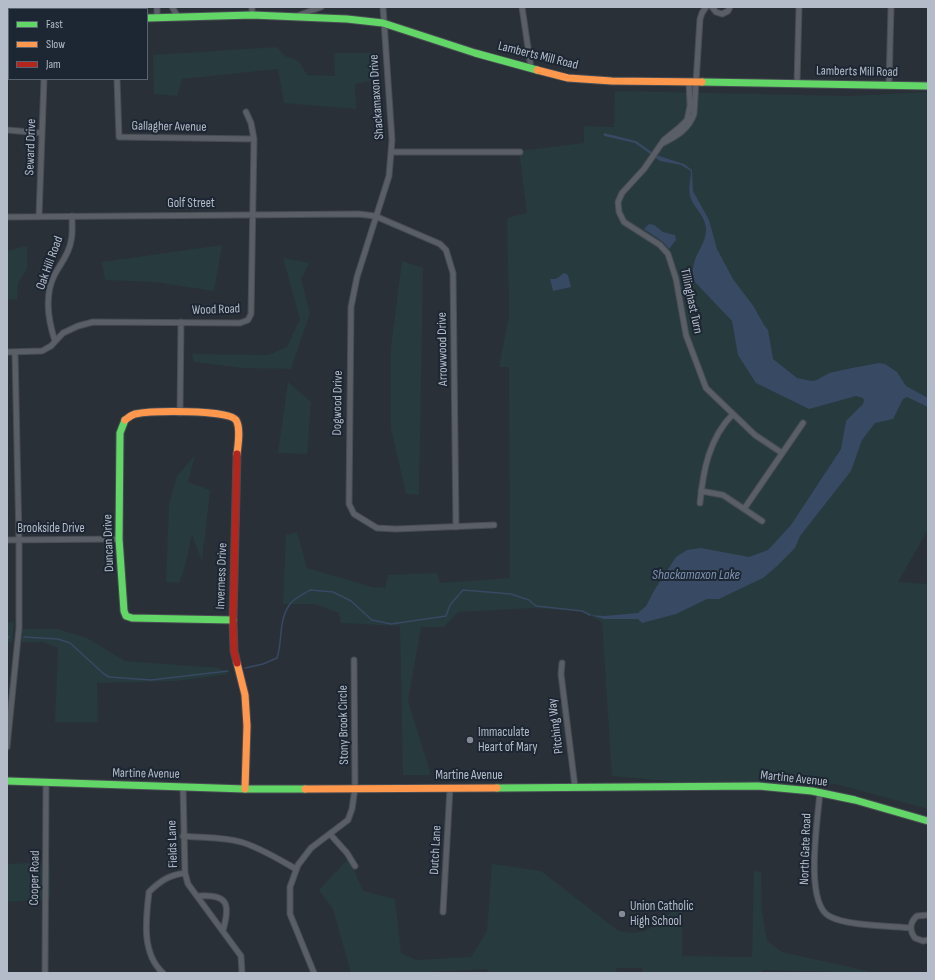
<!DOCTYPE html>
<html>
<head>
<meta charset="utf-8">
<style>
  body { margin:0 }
  #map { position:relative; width:935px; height:980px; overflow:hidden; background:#2a3038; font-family:"Sofia Sans Condensed",sans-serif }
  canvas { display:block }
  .frame { position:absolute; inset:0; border:8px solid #b4bcc9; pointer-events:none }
  .legend { position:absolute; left:8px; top:8px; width:140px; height:72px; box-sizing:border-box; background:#1d2633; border:1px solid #59626f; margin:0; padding:5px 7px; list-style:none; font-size:12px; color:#b4bcc9 }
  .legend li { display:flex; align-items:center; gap:8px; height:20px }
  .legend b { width:20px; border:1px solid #59626f }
</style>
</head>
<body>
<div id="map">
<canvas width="935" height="980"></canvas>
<div class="frame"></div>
<ul class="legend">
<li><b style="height:5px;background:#63d668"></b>Fast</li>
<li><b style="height:5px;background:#ff974d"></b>Slow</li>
<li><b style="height:5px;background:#b3261e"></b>Jam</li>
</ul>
</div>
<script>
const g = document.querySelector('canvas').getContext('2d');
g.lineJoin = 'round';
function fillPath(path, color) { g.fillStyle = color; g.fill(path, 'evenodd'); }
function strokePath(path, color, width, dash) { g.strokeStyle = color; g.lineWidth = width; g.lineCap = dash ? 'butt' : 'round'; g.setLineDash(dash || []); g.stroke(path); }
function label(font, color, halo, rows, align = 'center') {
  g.font = font + ' "Sofia Sans Condensed",sans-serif'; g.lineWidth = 4; g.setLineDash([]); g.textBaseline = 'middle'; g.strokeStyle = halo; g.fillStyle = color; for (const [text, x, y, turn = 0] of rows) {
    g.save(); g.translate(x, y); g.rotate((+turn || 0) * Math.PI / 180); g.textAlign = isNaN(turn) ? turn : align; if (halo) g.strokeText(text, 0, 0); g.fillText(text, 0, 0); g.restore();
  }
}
fillPath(new Path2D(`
  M277 47 285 56 299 61 307 75 335 76 334 53H379L381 79 355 84 356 109 284 103 278 69 182 79 177 96 154 94 153 55Z
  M615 91 849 96 928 92V529L898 582 928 584V809L836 784 768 786 689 783 612 776 602 622 580 611 533 608 458 612 444 627H421L408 701 431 775H403L400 626 341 623 339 613 315 604H283L286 535 297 532 307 568 372 587 385 588 388 575 437 573 440 583 510 578 509 367H499L509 315 507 218 527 213 519 151 584 143V126L614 127Z
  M222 245 214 291 155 282 105 280 102 262Z
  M27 246V269L18 283 17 300 7 299V251Z
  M283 258 309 263 301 279 310 313 291 369 244 368 194 362 192 354 268 355 287 347 300 319Z
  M402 261 423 268 419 495 406 494 391 429V347Z
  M288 382 311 402 307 454 278 453Z
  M195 455 188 482 210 490 202 561 192 535 184 570 179 583 166 582 169 504 177 476Z
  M14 622 12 642H7V623Z
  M22 629H57L87 638 125 661 219 668 229 674 176 681 97 683 98 722H55L58 648 43 642H22Z
  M349 858 363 891 395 899 401 953 416 960 471 957 487 931 492 864 541 871 617 930C647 940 660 921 682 903V956L752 957 754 871 761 872 762 912 767 941 782 952 876 973 762 970V973H643L642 968H616L617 973H488L487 969 412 973H351L333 909 319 890Z
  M50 862V899L7 902V864Z`), '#273a3e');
fillPath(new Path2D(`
  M604 133 636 141 656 155 684 164 692 170 693 191 709 220 717 249 733 279 754 307 764 325 768 330 773 359 797 378 812 381 817 380 829 373 852 368 879 363 885 364 897 372 906 386 928 398V407L907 397 903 399 893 419 875 423 862 440 851 471 800 536 795 548 776 567 763 578 725 596 719 599H707L676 614 642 623 638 619H604L590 615 604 616 638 613 646 606 655 589 676 557 687 550 701 548 749 557 768 550 791 525 841 449 846 421 863 404 864 400 863 398 856 396 809 409 756 383 738 355 732 321 693 280C690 255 706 248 706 229 706 217 695 209 691 199 687 190 691 181 691 171L681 165 660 161 635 143 604 136Z
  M649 224 654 225 663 232 675 235 676 240 669 249 663 242 644 229Z
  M564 273 568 275 571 287 553 291 550 279H556Z`), '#384963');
strokePath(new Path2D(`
  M7 637H9
  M24 637 58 639 70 643 104 674 109 677 151 680 228 671
  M245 668 263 664 277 658C283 640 278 620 290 604 294 598 304 594 310 590L333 592 351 601 372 620 391 624 446 616 450 605 463 590 511 594 529 600 536 606 582 611 590 615`), '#384963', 1.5);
const street = new Path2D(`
  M172 7 178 17
  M252 7V15
  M383 7 392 140 389 176 357 277 351 307 349 504 354 514 377 528 396 529 494 525
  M522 7 531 68
  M712 7 716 12 722 14 728 11 730 7
  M46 9 47 7
  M297 16 321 7
  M157 18V7
  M7 26H9
  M117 79 119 137 254 139
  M689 82 690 106 687 120 680 127 664 140 644 169 622 193 618 202 619 212 624 222 660 245 668 254 676 279 686 335 706 388 755 435 782 453
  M797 83 799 7
  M889 84 891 7
  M7 130 42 133
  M663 143C677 136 689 129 694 114L700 19 702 13 706 7
  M391 152H520
  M39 216 44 79
  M7 217 359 214 375 216 440 244 446 250 453 273 456 527
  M55 341C48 320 44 295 55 274 61 263 69 254 71 241 73 233 72 224 72 216
  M7 352 42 351 51 346 63 333 78 326 93 322 240 323 248 320 251 314 254 139 251 123 246 112
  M180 413 181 322
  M701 491 723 495 744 509 803 423
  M700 503C703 471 709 438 733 414
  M744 509 762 521
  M7 540 119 539
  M562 663 561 674 575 787
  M7 747 19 628V540L15 352
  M183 787 185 873 188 884 241 956 242 973
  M820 792C818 818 804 902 829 916 846 926 890 926 911 928
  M330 834 347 853 355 866
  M183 836C202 838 223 837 241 842 261 848 278 859 296 869
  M198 896C227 894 231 903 223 930
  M443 912 450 788
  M928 915 917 916C910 922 909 930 915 938L923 941 928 940
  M45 973 46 784
  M163 973C141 953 146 919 149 892 160 881 169 875 185 873
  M314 973 290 914V887L298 865 311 848 348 820 352 809 355 788 354 660`);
const fast = new Path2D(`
  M147 18 252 15 347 19 383 23 475 53 537 70
  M702 82 928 86
  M125 420 120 433 119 539 124 611 126 616 132 618 233 620
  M7 781 245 789H305
  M497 788 758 786 812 791 855 800 928 821`);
const slow = new Path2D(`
  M537 70 568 78 612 81 702 82
  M125 420C128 418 131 415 135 414 150 411 228 409 236 420 241 428 238 445 237 454
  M237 663 245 695 247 726 245 789
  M305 789 497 788`);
const jam = new Path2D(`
  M237 663 234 651 233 620 237 454`);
strokePath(street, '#484c53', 7);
strokePath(fast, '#484c53', 9);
strokePath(slow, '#484c53', 9);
strokePath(jam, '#484c53', 9);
strokePath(street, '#5a5e66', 5);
strokePath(fast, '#63d668', 7);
strokePath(slow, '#ff974d', 7);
strokePath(jam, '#b3261e', 7);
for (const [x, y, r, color] of [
  [470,740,4,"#848b96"],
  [622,914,4,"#848b96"]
]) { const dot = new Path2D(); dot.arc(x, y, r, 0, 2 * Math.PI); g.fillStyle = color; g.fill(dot); strokePath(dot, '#1d2633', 1.5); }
label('13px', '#b4bcc9', '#1d2633', [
  ["Lamberts Mill Road",538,56,14],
  ["Lamberts Mill Road",857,72,1],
  ["Shackamaxon Drive",377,97,-94],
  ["Gallagher Avenue",169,127,1],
  ["Seward Drive",31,147,-88],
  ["Golf Street",191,204],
  ["Oak Hill Road",50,263,-70],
  ["Tillinghast Turn",691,301,78],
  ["Wood Road",216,310,-2],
  ["Arrowwood Drive",443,349,-91],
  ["Dogwood Drive",338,403,-89],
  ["Brookside Drive",51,529],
  ["Duncan Drive",109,543,-92],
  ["Inverness Drive",222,576,-88],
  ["Stony Brook Circle",344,725,-91],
  ["Pitching Way",556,726,-97],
  ["Martine Avenue",146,774,1],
  ["Martine Avenue",469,776],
  ["Martine Avenue",794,779,6],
  ["Fields Lane",173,844,-92],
  ["North Gate Road",806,849,-88],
  ["Dutch Lane",436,850,-87],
  ["Cooper Road",35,878,-89]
]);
label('13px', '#b4bcc9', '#1d2633', [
  ["Immaculate",478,733],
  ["Heart of Mary",478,748],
  ["Union Catholic",630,907],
  ["High School",630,922]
], 'left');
label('italic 14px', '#7c92b1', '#1d2633', [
  ["Shackamaxon Lake",696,575]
]);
</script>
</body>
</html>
